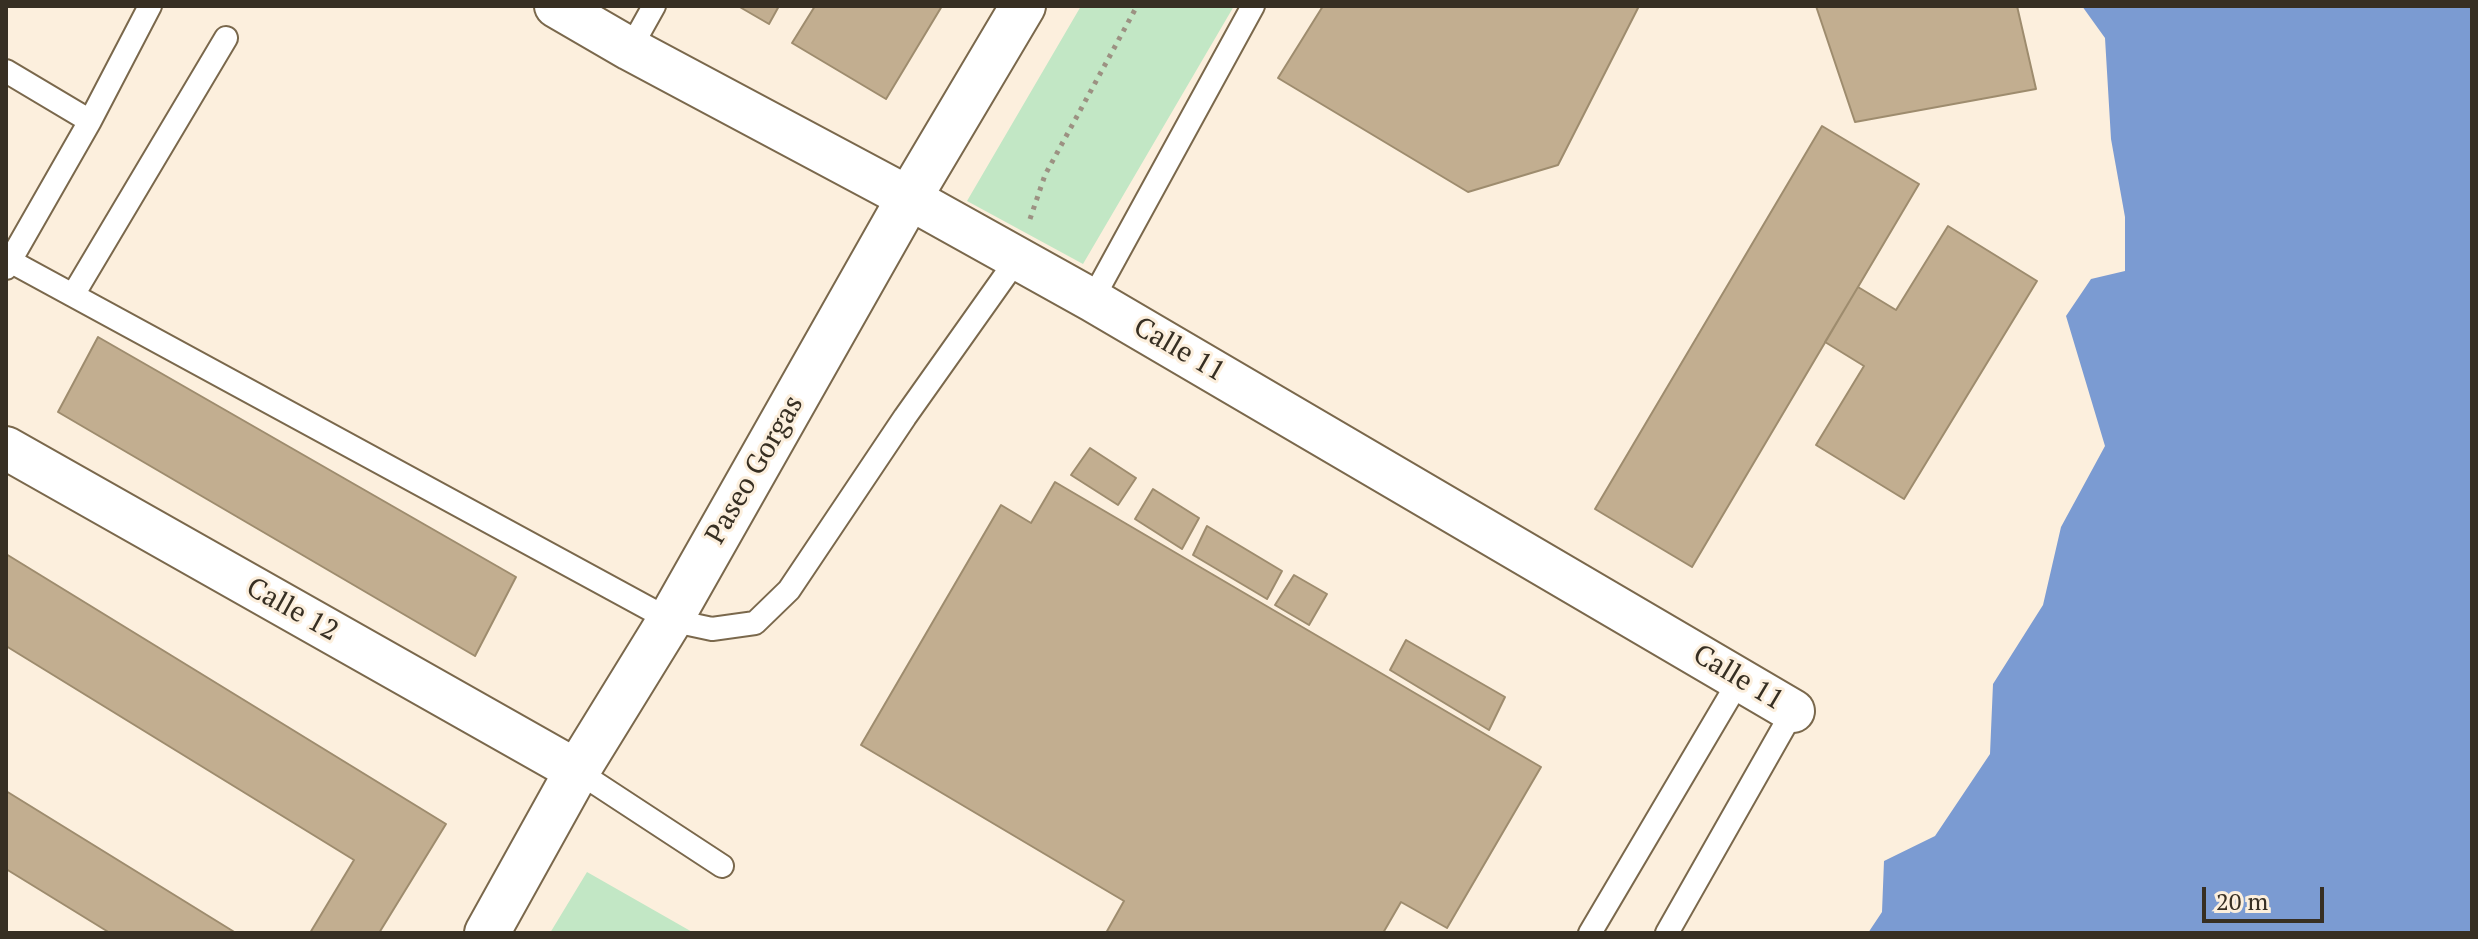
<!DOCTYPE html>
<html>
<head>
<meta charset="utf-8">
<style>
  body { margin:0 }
  #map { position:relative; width:2478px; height:939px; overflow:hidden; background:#fcefdd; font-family:"PT Serif",serif }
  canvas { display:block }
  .frame { position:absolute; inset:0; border:8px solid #372f23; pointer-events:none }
  .scale { position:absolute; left:2202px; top:887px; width:122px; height:36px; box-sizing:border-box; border:4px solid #372f23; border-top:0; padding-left:10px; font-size:24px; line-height:28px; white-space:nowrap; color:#372f23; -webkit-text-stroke:6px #fcefdd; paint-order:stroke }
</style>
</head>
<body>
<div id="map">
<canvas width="2478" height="939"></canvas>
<div class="frame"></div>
<div class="scale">20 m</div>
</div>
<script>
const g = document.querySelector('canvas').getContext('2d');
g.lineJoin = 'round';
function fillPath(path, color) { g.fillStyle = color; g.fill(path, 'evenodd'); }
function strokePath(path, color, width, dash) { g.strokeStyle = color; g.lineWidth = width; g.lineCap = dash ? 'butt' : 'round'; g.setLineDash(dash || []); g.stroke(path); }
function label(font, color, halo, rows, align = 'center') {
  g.font = font + ' "PT Serif",serif'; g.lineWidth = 6; g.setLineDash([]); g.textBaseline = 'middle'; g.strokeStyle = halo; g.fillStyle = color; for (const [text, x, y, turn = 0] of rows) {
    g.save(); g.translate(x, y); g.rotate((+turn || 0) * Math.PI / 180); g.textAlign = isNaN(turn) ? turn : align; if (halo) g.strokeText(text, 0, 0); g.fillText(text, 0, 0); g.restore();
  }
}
fillPath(new Path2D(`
  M1081 6H1234L1083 264 967 201Z
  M587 872 694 933H550Z`), '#c2e7c5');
fillPath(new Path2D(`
  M2082 6H2472V933H1868L1882 912 1884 861 1935 836 1990 754 1993 684 2043 605 2061 527 2105 446 2066 316 2091 279 2125 271V217L2111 139 2105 38Z`), '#7b9bd2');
const building = new Path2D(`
  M738 6H779L769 24Z
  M815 6H942L886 99 792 43Z
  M1323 6H1639L1558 165 1468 192 1278 78Z
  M1816 6H2017L2036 89 1855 122Z
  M1822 126 1919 184 1692 567 1595 509Z
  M1948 226 2037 281 1904 499 1816 445 1864 366 1825 342 1858 287 1896 310Z
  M98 337 516 577 475 656 58 412Z
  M1090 448 1136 478 1118 505 1071 475Z
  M1055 482 1541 767 1447 928 1401 902 1383 933H1106L1124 901 861 745 1001 505 1031 523Z
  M1153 489 1199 518 1182 549 1135 519Z
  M1207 526 1282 571 1267 599 1193 555Z
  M6 554 446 824 379 933H310L354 860 6 646Z
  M1294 575 1327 594 1309 625 1275 605Z
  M1406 640 1505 697 1489 730 1390 670Z
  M6 791 236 933H110L6 869Z`);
fillPath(building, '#c2ae90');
strokePath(building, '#9e8c6e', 2);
const service = new Path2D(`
  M630 49 654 6
  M6 71 90 121
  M10 261 670 620 712 629 755 623 789 590 905 417 1017 259
  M6 268 90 121 150 6
  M73 295 226 38
  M1092 300 1253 6
  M577 771 722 866
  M1590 933 1740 679
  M1667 933 1793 711`);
const minor = new Path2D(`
  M556 6 630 49 909 198 1092 300 1793 711
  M6 448 577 771`);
const tertiary = new Path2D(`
  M487 933 577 771 670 620 909 198 1023 6`);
strokePath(service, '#7a684c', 26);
strokePath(minor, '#7a684c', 46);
strokePath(tertiary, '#7a684c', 48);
strokePath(new Path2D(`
  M1030 219 1045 175 1137 6`), '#9c9182', 5, [4, 6]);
strokePath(service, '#fff', 22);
strokePath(minor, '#fff', 42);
strokePath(tertiary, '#fff', 44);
label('28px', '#372f23', '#fcefdd', [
  ["Calle 11",1179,350,30],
  ["Paseo Gorgas",755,470,-60],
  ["Calle 12",292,610,29],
  ["Calle 11",1738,678,31]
]);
</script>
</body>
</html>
